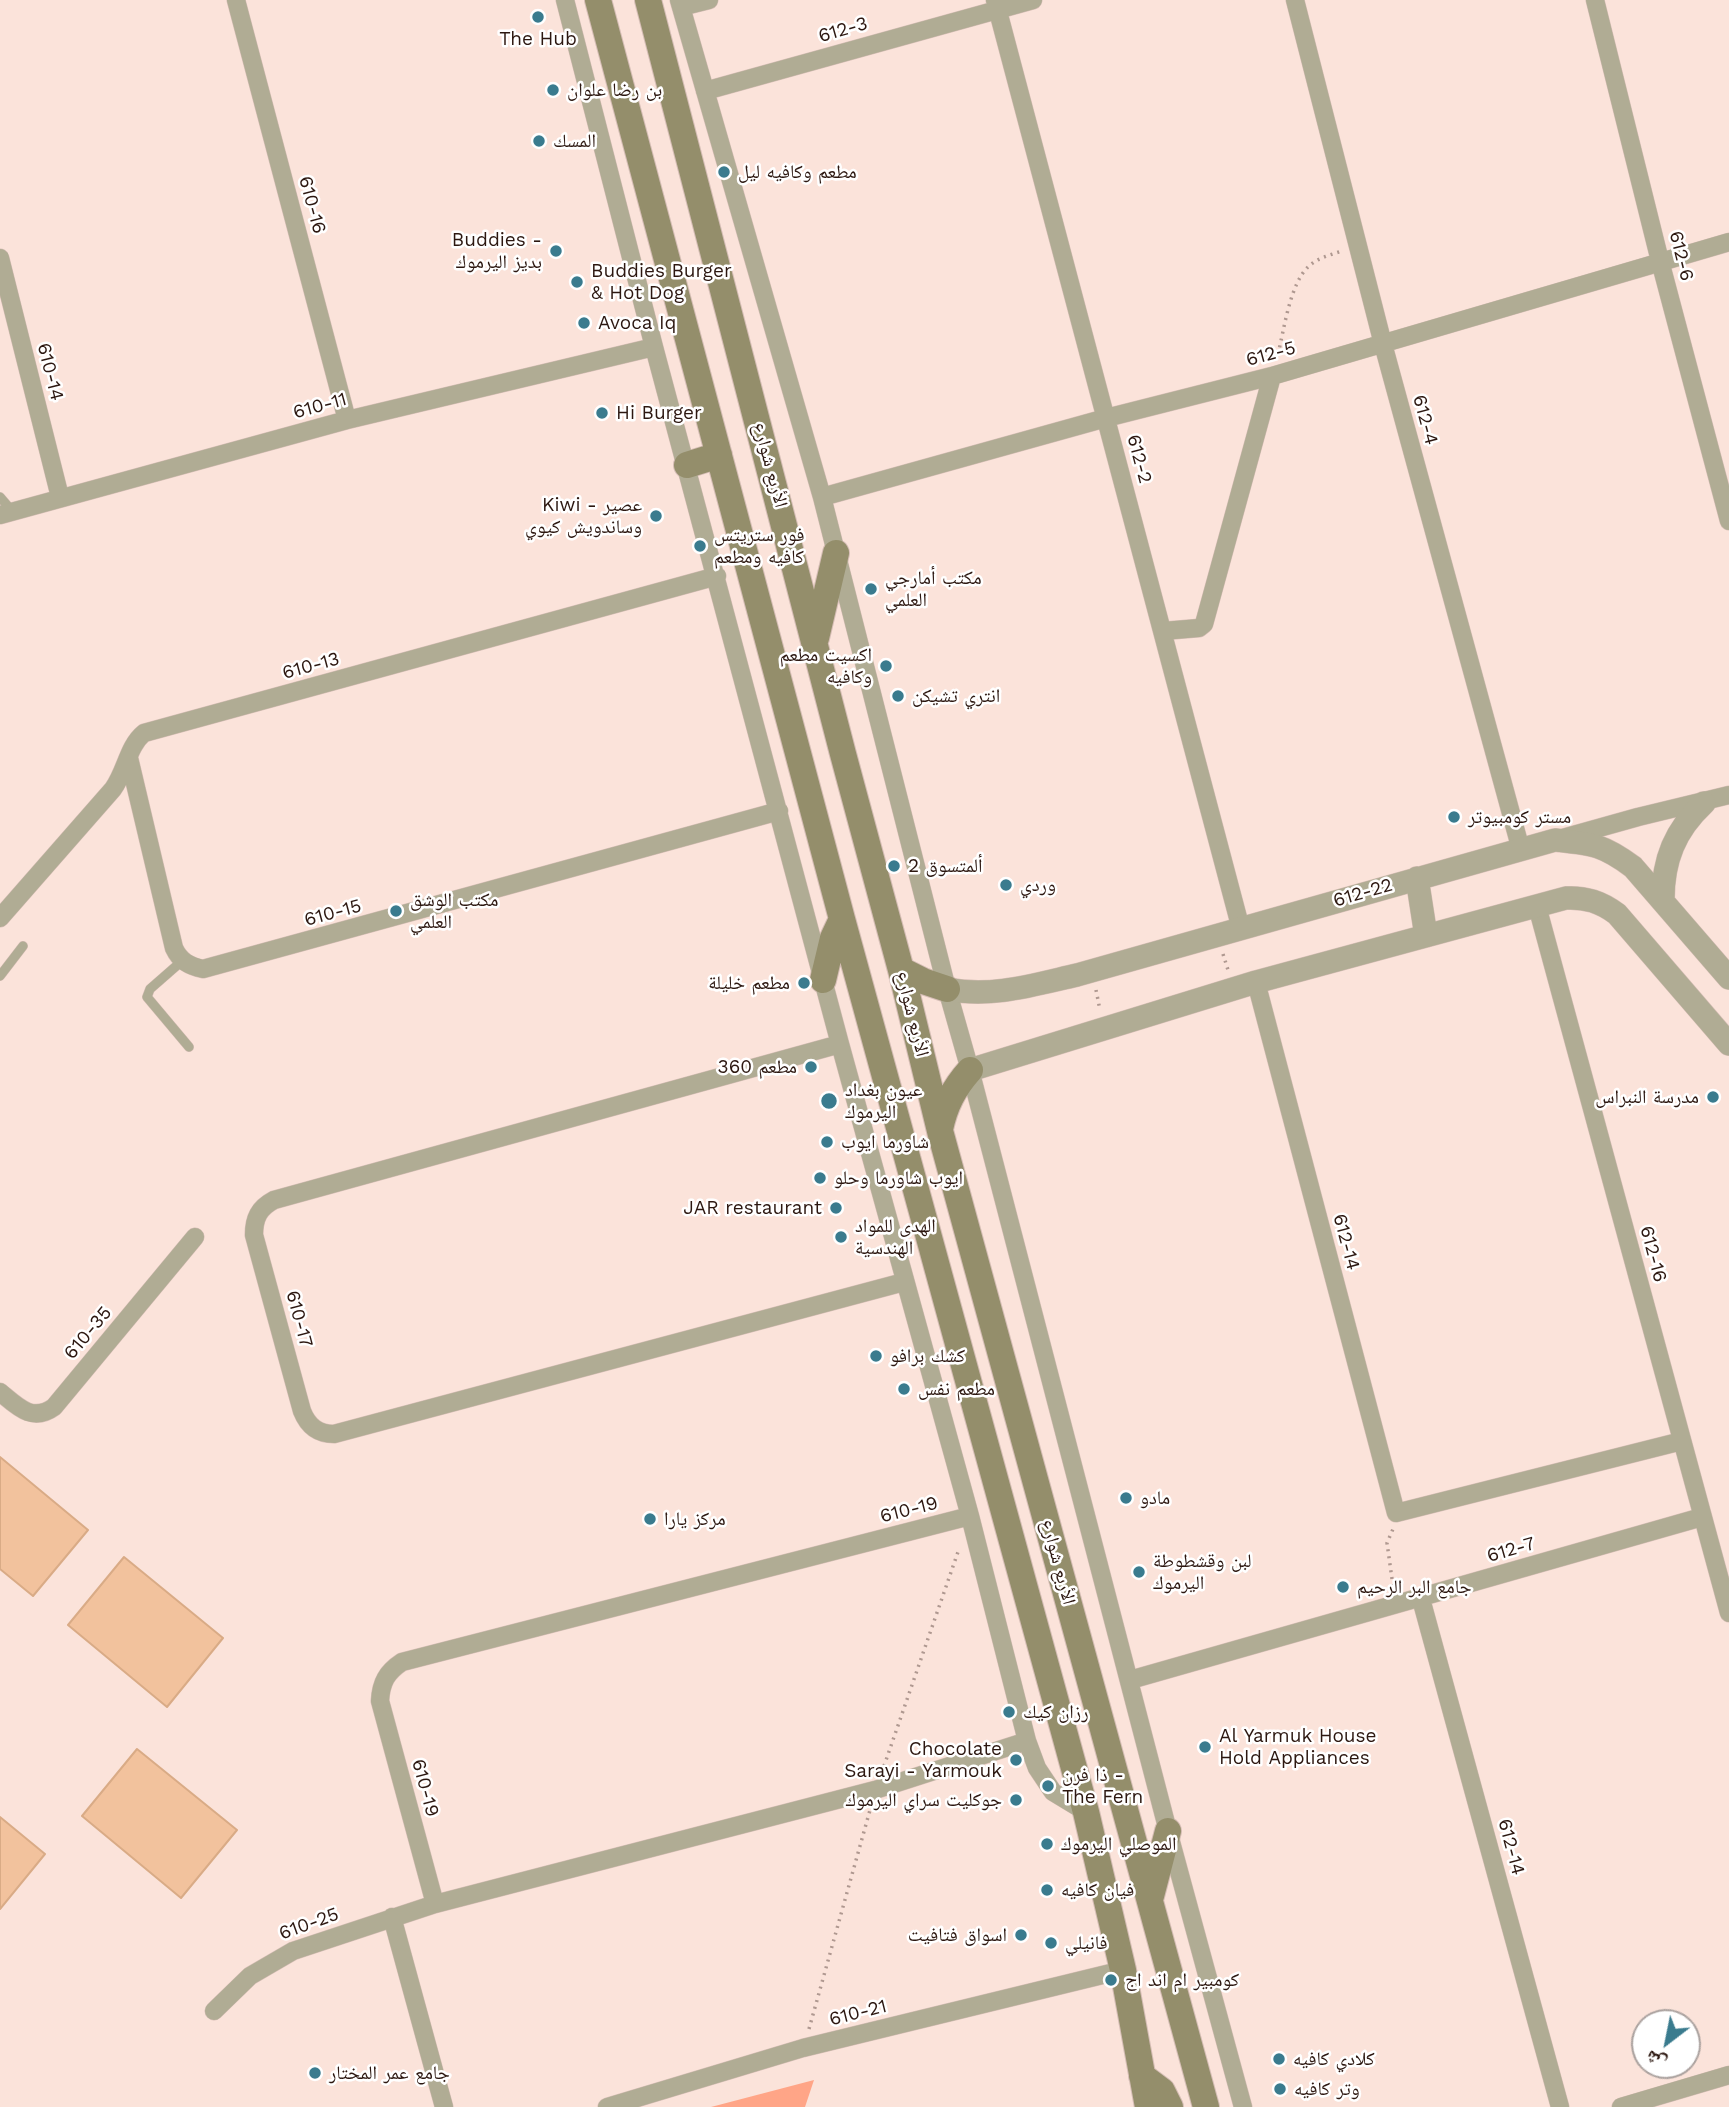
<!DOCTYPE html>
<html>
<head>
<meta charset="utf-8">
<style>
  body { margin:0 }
  #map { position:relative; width:1729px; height:2107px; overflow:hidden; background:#fbe3da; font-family:"Work Sans","Noto Naskh Arabic",sans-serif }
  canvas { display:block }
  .north { position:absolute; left:1631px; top:2009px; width:70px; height:70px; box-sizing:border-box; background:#fff; border:2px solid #aba29f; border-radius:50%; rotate:212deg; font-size:19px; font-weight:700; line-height:28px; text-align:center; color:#2c1710 }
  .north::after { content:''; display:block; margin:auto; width:24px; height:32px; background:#3a7b8e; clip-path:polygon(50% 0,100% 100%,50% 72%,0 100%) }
</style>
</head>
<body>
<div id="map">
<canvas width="1729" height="2107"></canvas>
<div class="north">ش</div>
</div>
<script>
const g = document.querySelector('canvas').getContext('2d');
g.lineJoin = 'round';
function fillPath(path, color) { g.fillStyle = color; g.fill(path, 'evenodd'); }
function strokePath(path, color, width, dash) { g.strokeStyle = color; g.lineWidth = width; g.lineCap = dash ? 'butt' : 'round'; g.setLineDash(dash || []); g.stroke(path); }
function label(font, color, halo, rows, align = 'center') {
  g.font = font + ' "Work Sans","Noto Naskh Arabic",sans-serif'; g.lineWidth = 5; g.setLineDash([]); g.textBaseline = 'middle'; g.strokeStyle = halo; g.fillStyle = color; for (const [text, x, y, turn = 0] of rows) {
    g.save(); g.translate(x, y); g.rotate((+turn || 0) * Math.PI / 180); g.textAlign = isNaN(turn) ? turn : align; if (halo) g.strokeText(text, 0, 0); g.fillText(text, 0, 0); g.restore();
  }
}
fillPath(new Path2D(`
  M814 2080 805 2107H711Z`), '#ffa587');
const building = new Path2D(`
  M0 1457 88 1530 33 1596 0 1569Z
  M124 1557 223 1638 167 1707 68 1625Z
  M137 1749 237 1830 181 1898 82 1816Z
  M0 1817 45 1854 0 1909Z`);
fillPath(building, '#f2c29d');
strokePath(building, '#d9ab86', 2);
const service = new Path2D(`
  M0 497 12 511
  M182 961 150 989 147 997 189 1047
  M0 976 23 946`);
const minor = new Path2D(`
  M236 0 347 420
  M565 0 654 347 840 1044 970 1516 1027 1741 1037 1768 1053 1792 1086 1812
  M679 0 822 497 947 989 970 1070 1168 1831 1243 2107
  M995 0 1241 929
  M1295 0 1383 344 1521 850
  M1595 0 1660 261 1729 521
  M681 7 709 0
  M705 91 1033 0
  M0 258 60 497
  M822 497 1106 418 1272 376 1729 242
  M0 515 347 420 654 347
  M1163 631 1199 628 1204 624 1272 376
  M129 758 174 948C180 961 189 966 203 969L779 811
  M1563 838 1638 817 1729 795
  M1537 906 1729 1613
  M0 918 113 789C126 771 128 746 144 733L717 576
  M1256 982 1396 1513 1682 1441
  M840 1044 274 1200C259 1208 254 1218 254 1235L302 1411C308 1426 318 1434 334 1434L904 1282
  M0 1392C17 1406 32 1423 54 1407L195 1237
  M970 1516 402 1662C387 1672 381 1682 380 1701L435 1904 875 1790 1027 1741
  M1421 1599 1560 2107
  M1130 1680 1702 1517
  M392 1917 444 2107
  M214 2011 250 1976 293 1951 435 1904
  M607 2107 803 2048 1123 1970
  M1621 2107 1729 2075`);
const tertiary = new Path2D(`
  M1417 878 1426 936
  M1663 899C1663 860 1675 830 1704 803
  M947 989C991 998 1033 985 1077 975L1555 840C1592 844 1602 844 1633 867L1729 978
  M970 1070 1256 982 1566 898C1586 897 1601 902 1617 914L1729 1044`);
const secondary = new Path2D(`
  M598 0 842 919 1086 1812 1123 1970 1148 2107
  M648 0 843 754 901 970 940 1131 1206 2107
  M687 465 719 455
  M816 638 836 553
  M901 970 923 981 947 989
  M823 980 833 938 842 919
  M940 1129C945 1105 954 1088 970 1070
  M1151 1896 1168 1831
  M1142 2076 1162 2091 1170 2107`);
strokePath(service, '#d6beb6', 10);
strokePath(minor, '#d6beb6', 19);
strokePath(tertiary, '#d6beb6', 24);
strokePath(secondary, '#d6beb6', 28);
strokePath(new Path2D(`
  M1278 354C1284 330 1290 284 1308 267 1317 258 1330 255 1342 251
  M1223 954 1228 970
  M1096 990 1100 1010
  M1393 1586 1387 1543 1393 1529
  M884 1766 959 1549
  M809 2029 870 1810`), '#af9890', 3.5, [2, 5]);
strokePath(service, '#b0ac94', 9);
strokePath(minor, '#b0ac94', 18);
strokePath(tertiary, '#b0ac94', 23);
strokePath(secondary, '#948e6b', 26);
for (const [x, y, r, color] of [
  [538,17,7,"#3a7b8e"],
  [553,90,7,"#3a7b8e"],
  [539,141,7,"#3a7b8e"],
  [724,172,7,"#3a7b8e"],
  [556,251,7,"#3a7b8e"],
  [577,282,7,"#3a7b8e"],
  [584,323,7,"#3a7b8e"],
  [602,413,7,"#3a7b8e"],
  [656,516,7,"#3a7b8e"],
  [700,546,7,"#3a7b8e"],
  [871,589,7,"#3a7b8e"],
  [886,666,7,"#3a7b8e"],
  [898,696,7,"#3a7b8e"],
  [1454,817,7,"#3a7b8e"],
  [894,866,7,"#3a7b8e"],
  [1006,885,7,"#3a7b8e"],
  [396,911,7,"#3a7b8e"],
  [804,983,7,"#3a7b8e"],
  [811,1067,7,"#3a7b8e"],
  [1713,1097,7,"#3a7b8e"],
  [829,1101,9,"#3a7b8e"],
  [827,1142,7,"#3a7b8e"],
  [820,1178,7,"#3a7b8e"],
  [836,1208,7,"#3a7b8e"],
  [841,1237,7,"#3a7b8e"],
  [876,1356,7,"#3a7b8e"],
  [904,1389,7,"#3a7b8e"],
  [1126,1498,7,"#3a7b8e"],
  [650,1519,7,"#3a7b8e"],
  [1139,1572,7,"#3a7b8e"],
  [1343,1587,7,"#3a7b8e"],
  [1009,1712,7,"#3a7b8e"],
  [1205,1747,7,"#3a7b8e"],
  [1016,1760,7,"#3a7b8e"],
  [1048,1786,7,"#3a7b8e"],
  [1016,1800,7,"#3a7b8e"],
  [1047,1844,7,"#3a7b8e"],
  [1047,1890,7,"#3a7b8e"],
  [1021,1935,7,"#3a7b8e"],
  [1051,1943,7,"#3a7b8e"],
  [1111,1980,7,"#3a7b8e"],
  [1279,2059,7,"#3a7b8e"],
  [315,2073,7,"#3a7b8e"],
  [1280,2089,7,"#3a7b8e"]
]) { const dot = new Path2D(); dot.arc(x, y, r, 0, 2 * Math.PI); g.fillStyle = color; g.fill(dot); strokePath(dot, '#fff', 2.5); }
label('19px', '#2c1710', '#fff', [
  ["612-3",843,30,-16],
  ["610-16",312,205,75],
  ["612-6",1681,256,76],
  ["612-5",1271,354,-15],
  ["610-14",50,372,76],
  ["610-11",320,406,-15],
  ["612-4",1425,420,75],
  ["612-2",1139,459,75],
  ["الأربع شوارع",770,465,75],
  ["610-13",311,666,-15],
  ["612-22",1363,893,-16],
  ["610-15",333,913,-15],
  ["الأربع شوارع",912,1014,76],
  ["612-14",1346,1242,75],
  ["612-16",1653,1254,75],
  ["610-17",299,1319,75],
  ["610-35",88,1333,-50],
  ["610-19",909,1510,-14],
  ["612-7",1511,1550,-16],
  ["الأربع شوارع",1058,1562,75],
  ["610-19",425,1788,75],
  ["612-14",1511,1847,75],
  ["610-25",309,1924,-20],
  ["610-21",858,2013,-14]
]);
label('19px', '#2c1710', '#fff', [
  ["The Hub",538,39,"center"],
  ["بن رضا علوان",567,90],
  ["المسك",553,141],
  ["مطعم وكافيه ليل",738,172],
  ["Buddies -",542,240,"right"],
  ["بديز اليرموك",542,262,"right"],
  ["Buddies Burger",591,271],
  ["& Hot Dog",591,293],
  ["Avoca Iq",598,323],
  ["Hi Burger",616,413],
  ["Kiwi - عصير",642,505,"right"],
  ["وساندويش كيوي",642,527,"right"],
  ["فور ستريتس",714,535],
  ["كافيه ومطعم",714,557],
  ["مكتب أمارجي",885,578],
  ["العلمي",885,600],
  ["اكسيت مطعم",872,655,"right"],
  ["وكافيه",872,677,"right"],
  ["انتري تشيكن",912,696],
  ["مستر كومبيوتر",1468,817],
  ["ألمتسوق 2",908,866],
  ["وردي",1020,885],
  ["مكتب الوشق",410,900],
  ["العلمي",410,922],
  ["مطعم خليلة",790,983,"right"],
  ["مطعم 360",797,1067,"right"],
  ["عيون بغداد",845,1090],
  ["اليرموك",845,1112],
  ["مدرسة النبراس",1699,1097,"right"],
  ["شاورما ايوب",841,1142],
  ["ايوب شاورما وحلو",834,1178],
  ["JAR restaurant",822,1208,"right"],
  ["الهدى للمواد",855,1226],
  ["الهندسية",855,1248],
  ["كشك برافو",890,1356],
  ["مطعم نفس",918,1389],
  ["مادو",1140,1498],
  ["مركز يارا",664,1519],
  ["لبن وقشطوطة",1153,1561],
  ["اليرموك",1153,1583],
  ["جامع البر الرحيم",1357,1587],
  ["رزان كيك",1023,1712],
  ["Al Yarmuk House",1219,1736],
  ["Hold Appliances",1219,1758],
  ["Chocolate",1002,1749,"right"],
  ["Sarayi - Yarmouk",1002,1771,"right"],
  ["ذا فرن -",1062,1775],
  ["The Fern",1062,1797],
  ["جوكليت سراي اليرموك",1002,1800,"right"],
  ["الموصلي اليرموك",1061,1844],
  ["فيان كافيه",1061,1890],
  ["اسواق فتافيت",1007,1935,"right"],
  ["فانيلي",1065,1943],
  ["كومبير ام اند اج",1125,1980],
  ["كلادي كافيه",1293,2059],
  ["جامع عمر المختار",329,2073],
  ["وتر كافيه",1294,2089]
], 'left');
</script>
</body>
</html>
